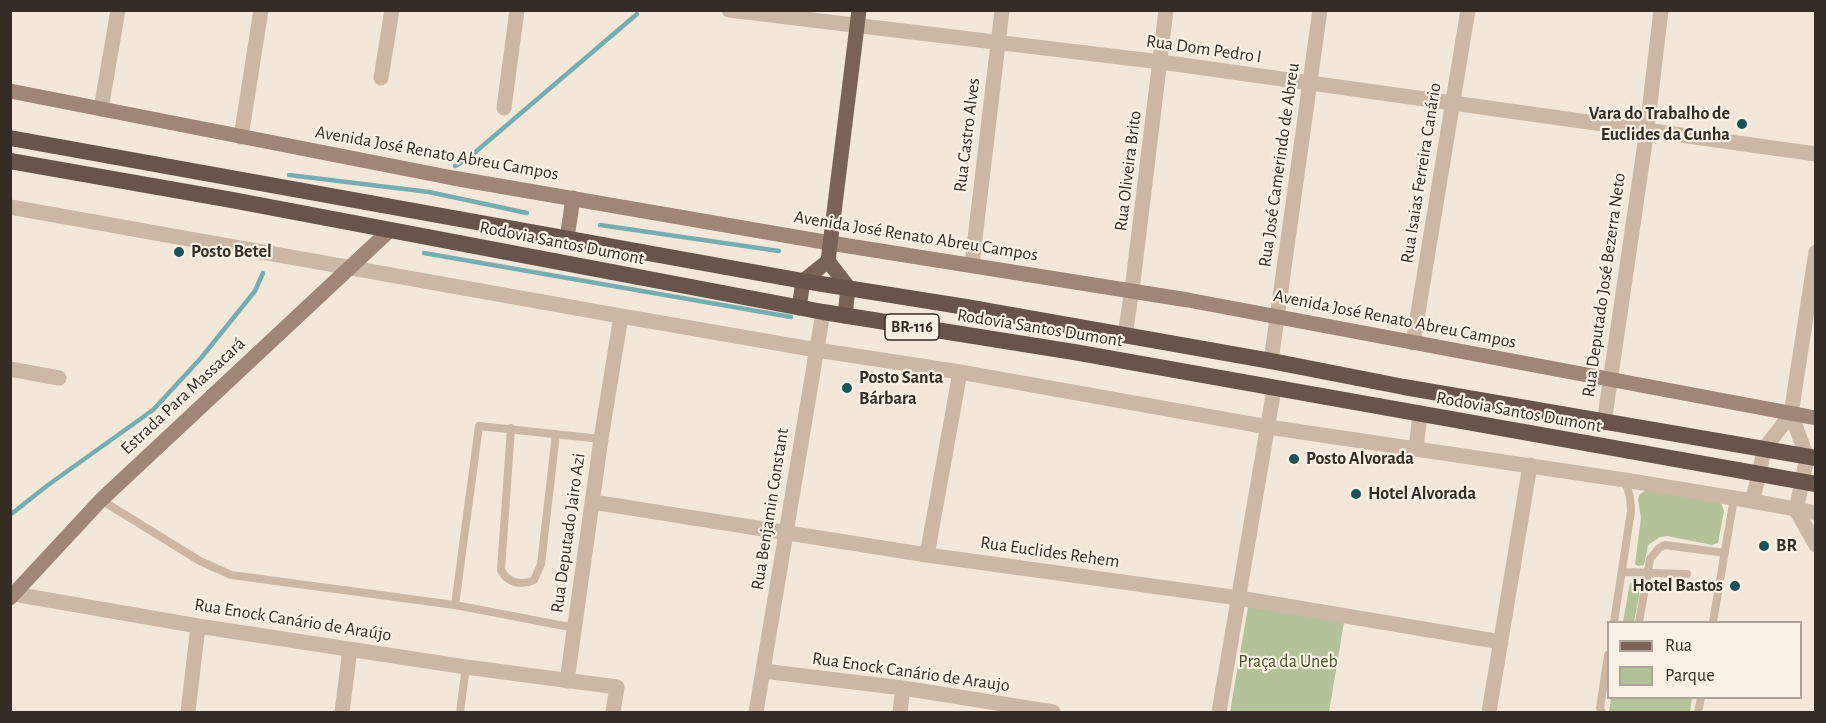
<!DOCTYPE html>
<html>
<head>
<meta charset="utf-8">
<style>
  body { margin:0 }
  #map { position:relative; width:1826px; height:723px; overflow:hidden; background:#f3e7d9; font-family:"Alegreya Sans",sans-serif }
  canvas { display:block }
  .frame { position:absolute; inset:0; border:12px solid #362c26; pointer-events:none }
  .legend { position:absolute; left:1607px; top:621px; width:195px; height:78px; box-sizing:border-box; background:#faf1e5; border:2px solid #aca299; margin:0; padding:8px 10px; list-style:none; font-size:18px; color:#362c26 }
  .legend li { display:flex; align-items:center; gap:12px; height:30px }
  .legend b { width:30px; border:2px solid #aca299 }
</style>
</head>
<body>
<div id="map">
<canvas width="1826" height="723"></canvas>
<div class="frame"></div>
<ul class="legend">
<li><b style="height:8px;background:#796356"></b>Rua</li>
<li><b style="height:16px;background:#b3c298"></b>Parque</li>
</ul>
</div>
<script>
const g = document.querySelector('canvas').getContext('2d');
g.lineJoin = 'round';
function fillPath(path, color) { g.fillStyle = color; g.fill(path, 'evenodd'); }
function strokePath(path, color, width, dash) { g.strokeStyle = color; g.lineWidth = width; g.lineCap = dash ? 'butt' : 'round'; g.setLineDash(dash || []); g.stroke(path); }
function label(font, color, halo, rows, align = 'center') {
  g.font = font + ' "Alegreya Sans",sans-serif'; g.lineWidth = 4.5; g.setLineDash([]); g.textBaseline = 'middle'; g.strokeStyle = halo; g.fillStyle = color; for (const [text, x, y, turn = 0] of rows) {
    g.save(); g.translate(x, y); g.rotate((+turn || 0) * Math.PI / 180); g.textAlign = isNaN(turn) ? turn : align; if (halo) g.strokeText(text, 0, 0); g.fillText(text, 0, 0); g.restore();
  }
}
fillPath(new Path2D(`
  M1646 490 1721 503 1724 511 1718 543 1712 545 1667 536 1660 537 1648 545 1644 565 1638 566 1635 564 1641 518 1638 500 1639 495Z
  M1636 582 1641 586 1634 622H1623L1630 583Z
  M1248 607 1344 622 1329 712H1230Z
  M1611 698H1692L1690 712H1609Z`), '#b3c298');
strokePath(new Path2D(`
  M455 166 466 160 637 14
  M289 175 429 192 527 213
  M600 225 779 251
  M424 253 791 317
  M10 515 48 485 153 410 201 358 255 291 263 273`), '#76adb1', 4.5);
strokePath(new Path2D(`
  M511 428 501 570C507 583 522 586 534 580L541 564 556 434
  M101 500 200 561 231 575 455 605 575 628
  M1622 572 1687 574
  M455 605 479 426 601 439
  M1614 622 1631 511 1630 497 1625 480
  M1639 622 1650 559 1659 548 1665 545 1725 553
  M1713 622 1734 498
  M460 712 466 667
  M1602 712 1600 708 1608 655
  M1698 712 1701 698`), '#cbb7a4', 8);
strokePath(new Path2D(`
  M729 10 1161 62 1816 154
  M381 78 392 10
  M504 108 517 10
  M101 109 118 10
  M241 137 261 10
  M10 207 621 316 817 350 960 372 1268 427 1625 480 1752 501 1816 513
  M972 264 1002 10
  M1125 335 1132 290 1166 10
  M1413 343 1468 10
  M1271 361 1320 10
  M10 369 59 378
  M1604 423 1647 129 1661 10
  M1416 448 1420 415
  M1802 482 1796 510 1816 545
  M1752 501 1759 475
  M593 502 927 555 1239 598 1501 642
  M927 555 960 372
  M14 594 198 626 466 667 617 687 613 712
  M763 671 903 688 1053 712
  M567 681 601 439 621 316
  M188 712 198 626
  M342 712 350 649
  M756 712 823 312
  M900 712 903 688
  M1489 712 1530 465`), '#cbb7a4', 15);
strokePath(new Path2D(`
  M1759 475 1764 449 1791 414
  M1802 482 1807 457 1791 414 1816 252
  M1219 712 1274 389`), '#cbb7a4', 15);
strokePath(new Path2D(`
  M10 91 453 178 830 243 1188 300 1816 418
  M567 238 573 198
  M10 598 101 500 390 230`), '#9f8676', 15);
strokePath(new Path2D(`
  M799 308 803 281 828 261
  M845 316 848 287 828 261 859 10`), '#796356', 15);
strokePath(new Path2D(`
  M10 138 803 281 966 307 1271 361 1404 387 1816 458
  M10 161 232 200 823 312 1074 352 1816 484`), '#68544a', 16);
for (const [x, y, r, color] of [
  [1742,124,6,"#1a535a"],
  [179,252,6,"#1a535a"],
  [847,388,6,"#1a535a"],
  [1294,459,6,"#1a535a"],
  [1356,494,6,"#1a535a"],
  [1764,546,6,"#1a535a"],
  [1735,586,6,"#1a535a"]
]) { const dot = new Path2D(); dot.arc(x, y, r, 0, 2 * Math.PI); g.fillStyle = color; g.fill(dot); strokePath(dot, '#faf1e5', 2); }
for (const [x, y, w] of [
  [912,327,54]
]) { const box = new Path2D(); box.roundRect(x - w / 2, y - 13, w, 26, 4.5); g.fillStyle = '#faf1e5'; g.fill(box); strokePath(box, '#362c26', 1.5); }
label('bold 16px', '#362c26', null, [
  ["BR-116",912,327]
]);
label('18px', '#362c26', '#faf1e5', [
  ["Rua Dom Pedro I",1204,49,8],
  ["Rua Castro Alves",967,135,-83],
  ["Avenida José Renato Abreu Campos",437,153,10],
  ["Rua José Camerindo de Abreu",1279,165,-82],
  ["Rua Oliveira Brito",1128,171,-83],
  ["Rua Isaias Ferreira Canário",1421,173,-81],
  ["Avenida José Renato Abreu Campos",916,236,9],
  ["Rodovia Santos Dumont",562,243,11],
  ["Rua Deputado José Bezerra Neto",1604,285,-82],
  ["Avenida José Renato Abreu Campos",1395,319,11],
  ["Rodovia Santos Dumont",1040,328,9],
  ["Estrada Para Massacará",183,396,-43],
  ["Rodovia Santos Dumont",1519,412,10],
  ["Rua Benjamin Constant",770,509,-81],
  ["Rua Deputado Jairo Azi",568,533,-82],
  ["Rua Euclides Rehem",1050,552,8],
  ["Rua Enock Canário de Araújo",293,620,9],
  ["Rua Enock Canário de Araujo",911,672,8]
]);
label('bold 18px', '#362c26', '#faf1e5', [
  ["Vara do Trabalho de",1730,114,"right"],
  ["Euclides da Cunha",1730,135,"right"],
  ["Posto Betel",191,252],
  ["Posto Santa",859,378],
  ["Bárbara",859,399],
  ["Posto Alvorada",1306,459],
  ["Hotel Alvorada",1368,494],
  ["BR",1776,546],
  ["Hotel Bastos",1723,586,"right"]
], 'left');
label('18px', '#445629', '#faf1e5', [
  ["Praça da Uneb",1288,662]
]);
</script>
</body>
</html>
